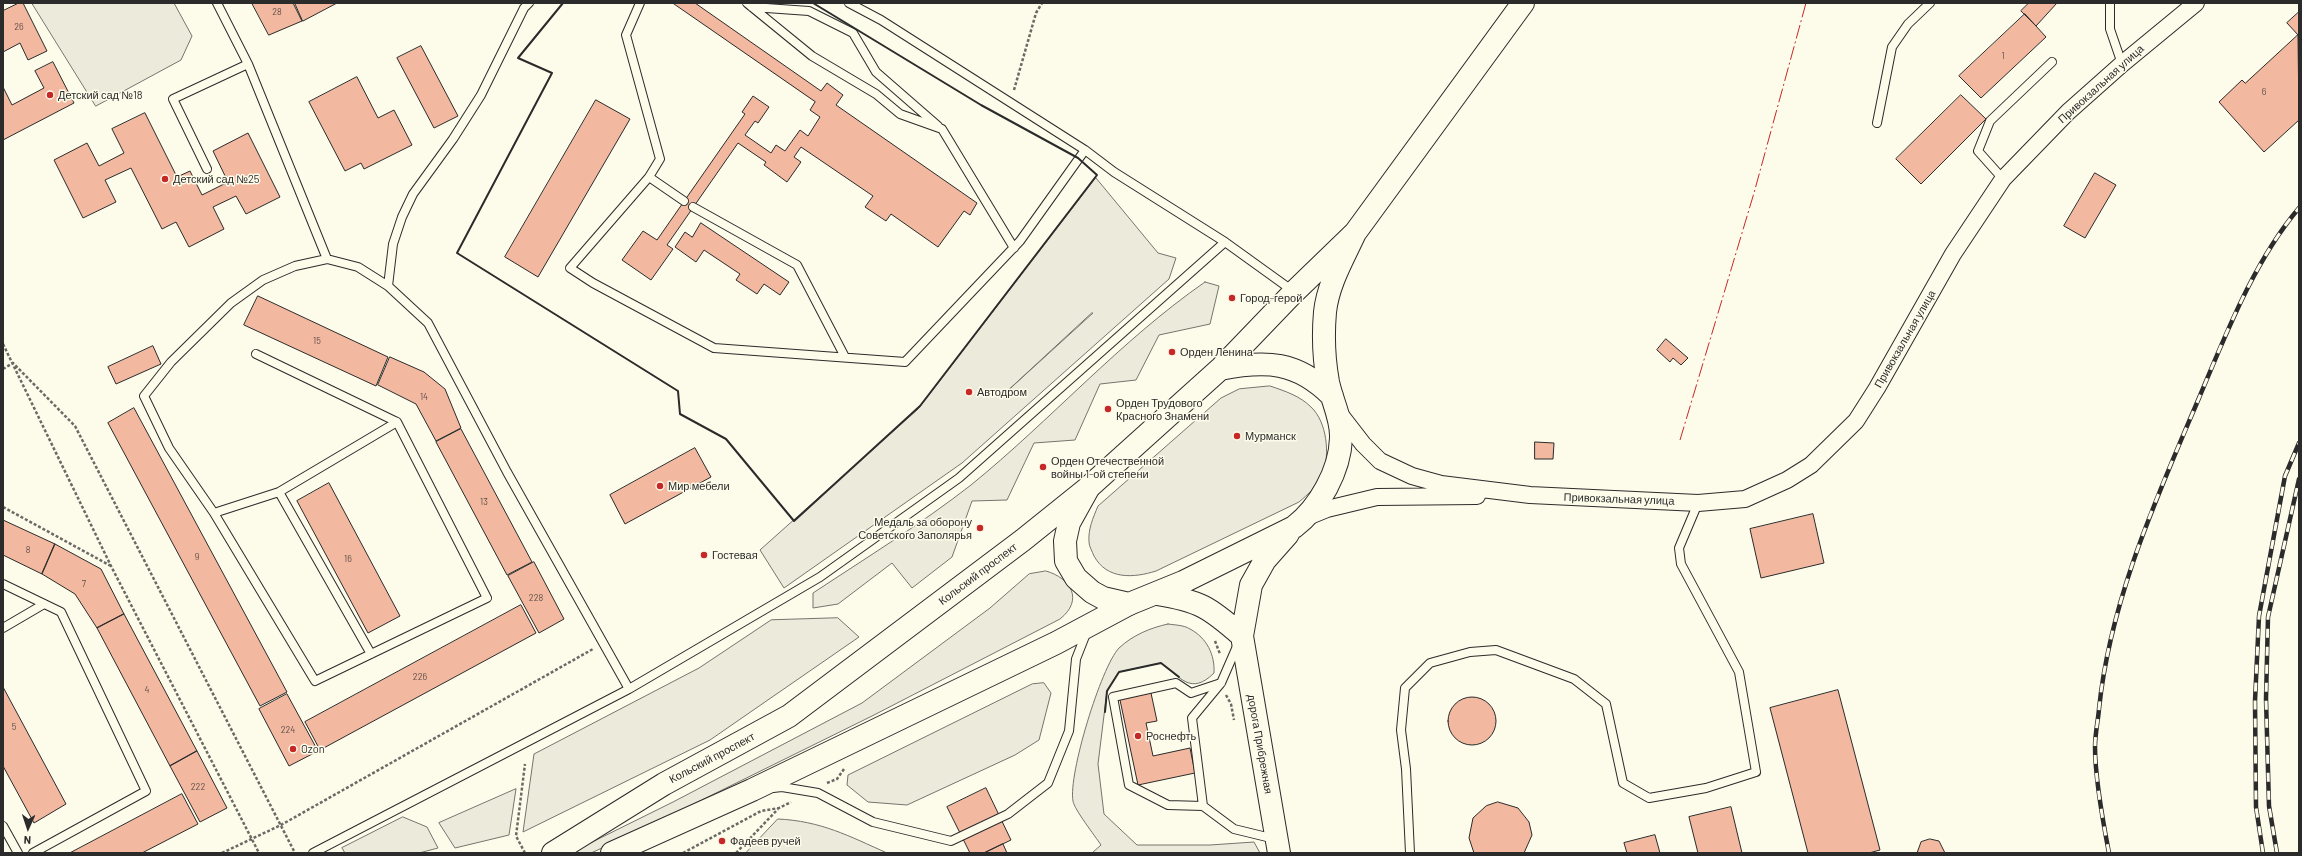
<!DOCTYPE html>
<html>
<head>
<meta charset="utf-8">
<style>
  body { margin:0 }
  #map { position:relative; width:2302px; height:856px; overflow:hidden; background:#fdfbea; font-family:Barlow,sans-serif }
  canvas { display:block }
  .frame { position:absolute; inset:0; border:4px solid #2b2b2b; pointer-events:none }
  .north { position:absolute; left:8px; top:808px; width:40px; height:40px; -webkit-text-stroke:3px #fdfbea; paint-order:stroke; rotate:183deg; font-size:11px; font-weight:700; line-height:16px; text-align:center; color:#2b2b2b }
  .north::after { content:''; display:block; margin:auto; width:14px; height:18px; background:#2b2b2b; clip-path:polygon(50% 0,100% 100%,50% 72%,0 100%) }
</style>
</head>
<body>
<div id="map">
<canvas width="2302" height="856"></canvas>
<div class="frame"></div>
<div class="north">N</div>
</div>
<script>
const g = document.querySelector('canvas').getContext('2d');
g.lineJoin = 'round';
function fillPath(path, color) { g.fillStyle = color; g.fill(path, 'evenodd'); }
function strokePath(path, color, width, dash) { g.strokeStyle = color; g.lineWidth = width; g.lineCap = dash ? 'butt' : 'round'; g.setLineDash(dash || []); g.stroke(path); }
function label(font, color, halo, rows, align = 'center') {
  g.font = font + ' Barlow,sans-serif'; g.lineWidth = 3; g.setLineDash([]); g.textBaseline = 'middle'; g.strokeStyle = halo; g.fillStyle = color; for (const [text, x, y, turn = 0] of rows) {
    g.save(); g.translate(x, y); g.rotate((+turn || 0) * Math.PI / 180); g.textAlign = isNaN(turn) ? turn : align; if (halo) g.strokeText(text, 0, 0); g.fillText(text, 0, 0); g.restore();
  }
}
const green = new Path2D(`
  M32 3H174L192 36 181 60 96 106Z
  M1096 178 1158 253 1176 258 1169 279 962 463 784 588 760 550 918 409ZM1092 313H1093L1003 395Z
  M1205 282 1219 286 1210 324 1159 335 1136 380 1100 384 1075 440 1034 443 1007 500 972 501 952 557 912 588 892 563 838 604 813 608V593C866 558 921 524 971 485 1051 420 1120 341 1205 282Z
  M1270 386C1285 391 1300 396 1311 407 1327 422 1330 454 1323 474 1319 485 1307 495 1299 502L1156 571C1134 578 1107 580 1094 556 1092 551 1089 546 1089 542 1088 529 1093 518 1098 506L1221 398 1239 389Z
  M1046 571C1071 578 1084 600 1060 619L872 716 637 832 591 853H570L673 802 862 703 990 608 1029 574Z
  M838 618 859 637 710 740 523 832 534 754 699 668 771 620Z
  M1168 624C1174 625 1184 625 1190 629 1207 638 1215 655 1214 673 1191 696 1180 677 1161 663L1119 672 1107 691 1098 764 1104 814 1137 845H1210L1254 842 1260 853H1092L1101 845C1095 836 1074 809 1073 801 1068 775 1101 667 1119 648 1133 635 1150 628 1168 624Z
  M1044 683 1051 693 1039 740 1015 755 907 805 868 802 847 785 848 775 1032 684Z
  M516 789 509 835 455 848 439 823Z
  M403 817 427 827 438 848 419 853H345L342 848Z
  M778 819C821 821 849 836 887 853H746Z`);
fillPath(green, '#ecebdb');
strokePath(green, '#74746e', 1);
const building = new Path2D(`
  M19 3H23L47 51 28 60 20 43 3 52V11Z
  M252 3H293L302 21 269 35Z
  M295 3H337L303 21Z
  M673 3H695L821 91 827 83 843 95 836 105 977 203 970 215 964 211 938 247 891 214 886 221 865 207 873 196 801 147 794 157 801 162 787 182 764 165 766 162 738 143 667 245 673 249 651 280 622 260 643 231 657 240 745 114 742 112 753 96 769 107 758 123 755 121 745 135 771 153 776 145 785 151 800 130 808 136 820 117 810 110 815 102Z
  M2029 3H2057L2036 26 2021 11Z
  M2299 12V36L2287 23Z
  M2025 14 2046 37 1981 98 1959 76Z
  M2298 35 2299 120 2264 152 2219 102 2242 80 2245 83Z
  M421 46 458 116 434 128 397 58Z
  M53 62 74 103 3 140V87L12 105 44 88 35 71Z
  M357 77 378 118 394 110 412 145 364 169 361 163 345 171 309 102Z
  M1961 95 1986 119 1921 184 1896 159Z
  M596 100 630 119 538 277 505 257Z
  M145 113 177 177 190 171 202 195 228 182 213 151 248 133 280 197 246 214 236 196 213 207 224 229 189 247 176 222 162 229 131 168 105 180 116 202 83 218 54 160 87 143 99 166 124 153 112 129Z
  M2095 173 2116 185 2085 238 2064 226Z
  M701 223 789 282 780 295 764 284 757 294 736 280 740 274 704 250 696 262 675 247 685 232 692 237Z
  M258 296 388 357 376 386 244 325Z
  M1666 339 1688 358 1681 365 1673 358 1670 362 1657 350Z
  M153 346 161 364 116 384 108 367Z
  M390 357 424 372 445 389 461 428 436 441 416 404 378 385Z
  M134 408 287 692 260 706 108 423Z
  M461 429 532 562 507 575 436 442Z
  M1535 442 1554 443 1553 459H1535Z
  M695 448 711 477 625 524 610 495Z
  M329 483 400 616 368 633 297 501Z
  M1813 514 1824 563 1761 578 1750 529Z
  M3 520 55 544 42 574 3 555Z
  M55 544 101 569 124 614 97 628 75 594 42 574Z
  M534 562 564 619 539 633 508 576Z
  M521 605 536 633 320 750 305 722Z
  M124 614 197 751 170 766 97 628Z
  M3 687 66 804 34 823 3 766Z
  M1838 690 1880 850 1869 853H1808L1770 708Z
  M1151 693 1157 721 1146 723 1153 756 1190 748 1195 773 1138 785 1120 700Z
  M287 694 318 751 289 766 259 709Z
  M1448 721a24 24 0 1 1 48 0a24 24 0 1 1-48 0Z
  M197 751 227 808 200 822 170 766Z
  M986 788 1011 840 984 853H970L947 807Z
  M182 794 198 824 142 853H70Z
  M1498 802 1518 808 1529 822 1532 835 1524 853H1474L1469 838 1473 818 1486 806Z
  M1731 807 1742 853H1698L1689 817Z
  M1655 835 1660 853H1627L1624 843Z
  M1930 839 1939 841 1945 853H1917L1921 842Z
  M1003 844 1007 853H984Z`);
fillPath(building, '#f2b8a0');
strokePath(building, '#2b2b2b', 1);
const lane = new Path2D(`
  M217 3 248 64 327 259
  M640 3 626 35 660 159 649 177 570 268 593 283 714 348 905 362 1020 241 1085 150
  M747 3 812 56 876 94 900 114 942 129 1014 248
  M849 3 881 20 1085 150 1114 172 1225 242 1293 291
  M2110 3V29L2122 64
  M752 7 809 11 853 33 876 72 938 126
  M1877 123 1892 47 1908 24 1930 3
  M207 169 173 99 248 64
  M649 177 684 201
  M2003 179 1978 151 1990 121 2052 62
  M693 207 797 265 845 357
  M388 286 393 244 402 217 413 194 453 139 481 95 524 8 529 3
  M256 354 397 422 487 598 315 681 214 513 169 448 144 396 171 362 231 303 263 280 295 266 327 259 358 267 388 286 428 323 507 472 629 689
  M279 492 371 654
  M214 513 279 492 397 422
  M3 584 61 612 146 791 33 853
  M3 628 44 604
  M1221 683 1191 693 1176 683 1113 697 1129 785 1168 805 1203 806 1234 829 1275 839
  M773 788 782 787 818 793 873 822 951 841 1008 814 1048 783 1069 731 1076 659 1087 631
  M1203 806 1192 718 1221 683 1238 644
  M3 826 18 853
  M313 853 629 689 820 577 959 478 1225 242
  M1410 853 1406 769 1401 730 1405 688 1430 663 1470 652 1496 650 1574 679 1606 704 1623 783 1649 798 1706 788 1756 772 1739 672 1681 564 1679 548 1698 503`);
const street = new Path2D(`
  M1339 413 1363 444 1380 461 1412 476 1441 484 1530 495 1698 503 1745 499 1787 480 1811 465 1856 421 1877 388 1953 254 2003 179 2068 112 2122 64 2196 3
  M1305 518 1327 509 1377 497 1477 496`);
const primary = new Path2D(`
  M553 853 664 784 789 716 1023 540 1089 487
  M612 853 752 790 1056 643 1129 604`);
const highway = new Path2D(`
  M1355 233 1294 292 1220 369 1089 487 1069 523 1065 541 1066 561 1076 578 1092 592 1103 598 1129 604 1183 582 1294 527C1319 508 1340 471 1341 438 1342 419 1332 401 1328 382 1324 360 1323 335 1325 312 1328 284 1343 259 1355 233L1523 3
  M1220 369C1266 360 1297 361 1332 396
  M1157 594C1200 601 1209 607 1242 636
  M1279 853 1242 636 1251 585 1265 560 1288 534`);
strokePath(lane, '#2b2b2b', 10);
strokePath(street, '#2b2b2b', 18);
strokePath(primary, '#2b2b2b', 24);
strokePath(highway, '#2b2b2b', 24);
strokePath(new Path2D(`
  M1014 90 1036 13 1042 3
  M3 344 111 566 259 853
  M3 369 13 363 75 426 295 853
  M3 507 111 566
  M1215 641 1220 654
  M1226 695 1231 704 1234 720
  M827 783 837 779 844 769
  M222 853 281 825 593 649
  M525 853 516 836 525 764
  M683 853 761 811 779 808 791 802
  M736 853 778 809`), '#6a6964', 2.5, [3, 2]);
strokePath(lane, '#fdfbea', 8);
strokePath(street, '#fdfbea', 16);
strokePath(primary, '#fdfbea', 22);
strokePath(highway, '#fdfbea', 22);
const rail = new Path2D(`
  M2109 853C2103 822 2095 778 2095 747 2095 734 2098 721 2099 709 2110 600 2157 497 2199 398 2226 334 2254 261 2299 208
  M2263 853 2256 807 2255 701 2259 616 2285 476 2299 443
  M2277 853 2269 806 2266 699 2268 617 2299 479`);
strokePath(rail, '#2b2b2b', 4.5);
strokePath(rail, '#fdfbea', 3, [9]);
strokePath(new Path2D(`
  M563 3 518 58 552 73 457 253 678 391 680 414 726 439 794 521 920 406 1097 175 1078 158 981 105 813 3
  M1105 712 1107 691 1119 672 1161 663 1179 677`), '#2b2b2b', 2);
strokePath(new Path2D(`
  M1680 440 1754 193 1806 3`), '#c62828', 1, [14, 3, 2, 3]);
for (const [x, y, r, color] of [
  [50,95,4,"#c62828"],
  [165,179,4,"#c62828"],
  [1232,298,4,"#c62828"],
  [1172,352,4,"#c62828"],
  [969,392,4,"#c62828"],
  [1108,409,4,"#c62828"],
  [1237,436,4,"#c62828"],
  [1043,467,4,"#c62828"],
  [660,486,4,"#c62828"],
  [980,528,4,"#c62828"],
  [704,555,4,"#c62828"],
  [1138,736,4,"#c62828"],
  [293,749,4,"#c62828"],
  [722,841,4,"#c62828"]
]) { const dot = new Path2D(); dot.arc(x, y, r, 0, 2 * Math.PI); g.fillStyle = color; g.fill(dot); strokePath(dot, '#fdfbea', 1.5); }
label('9px', '#5d4e48', null, [
  ["28",277,12],
  ["26",19,27],
  ["1",2003,56],
  ["6",2264,92],
  ["15",317,341],
  ["14",424,397],
  ["13",484,502],
  ["8",28,550],
  ["9",197,557],
  ["16",348,559],
  ["7",84,584],
  ["228",536,598],
  ["226",420,677],
  ["4",147,690],
  ["5",14,727],
  ["224",288,730],
  ["222",198,787]
]);
label('11px', '#2b2b2b', '#fdfbea', [
  ["Привокзальная улица",2101,84,-42],
  ["Привокзальная улица",1905,339,-60],
  ["Привокзальная улица",1619,499,2],
  ["Кольский проспект",978,574,-37],
  ["дорога Прибрежная",1260,744,80],
  ["Кольский проспект",712,758,-28]
]);
label('11px', '#2b2b2b', '#fdfbea', [
  ["Детский сад №18",58,95],
  ["Детский сад №25",173,179],
  ["Город-герой",1240,298],
  ["Орден Ленина",1180,352],
  ["Автодром",977,392],
  ["Орден Трудового",1116,403],
  ["Красного Знамени",1116,416],
  ["Мурманск",1245,436],
  ["Орден Отечественной",1051,461],
  ["войны 1-ой степени",1051,474],
  ["Мир мебели",668,486],
  ["Медаль за оборону",972,522,"right"],
  ["Советского Заполярья",972,535,"right"],
  ["Гостевая",712,555],
  ["Роснефть",1146,736],
  ["Ozon",301,749],
  ["Фадеев ручей",730,841]
], 'left');
</script>
</body>
</html>
